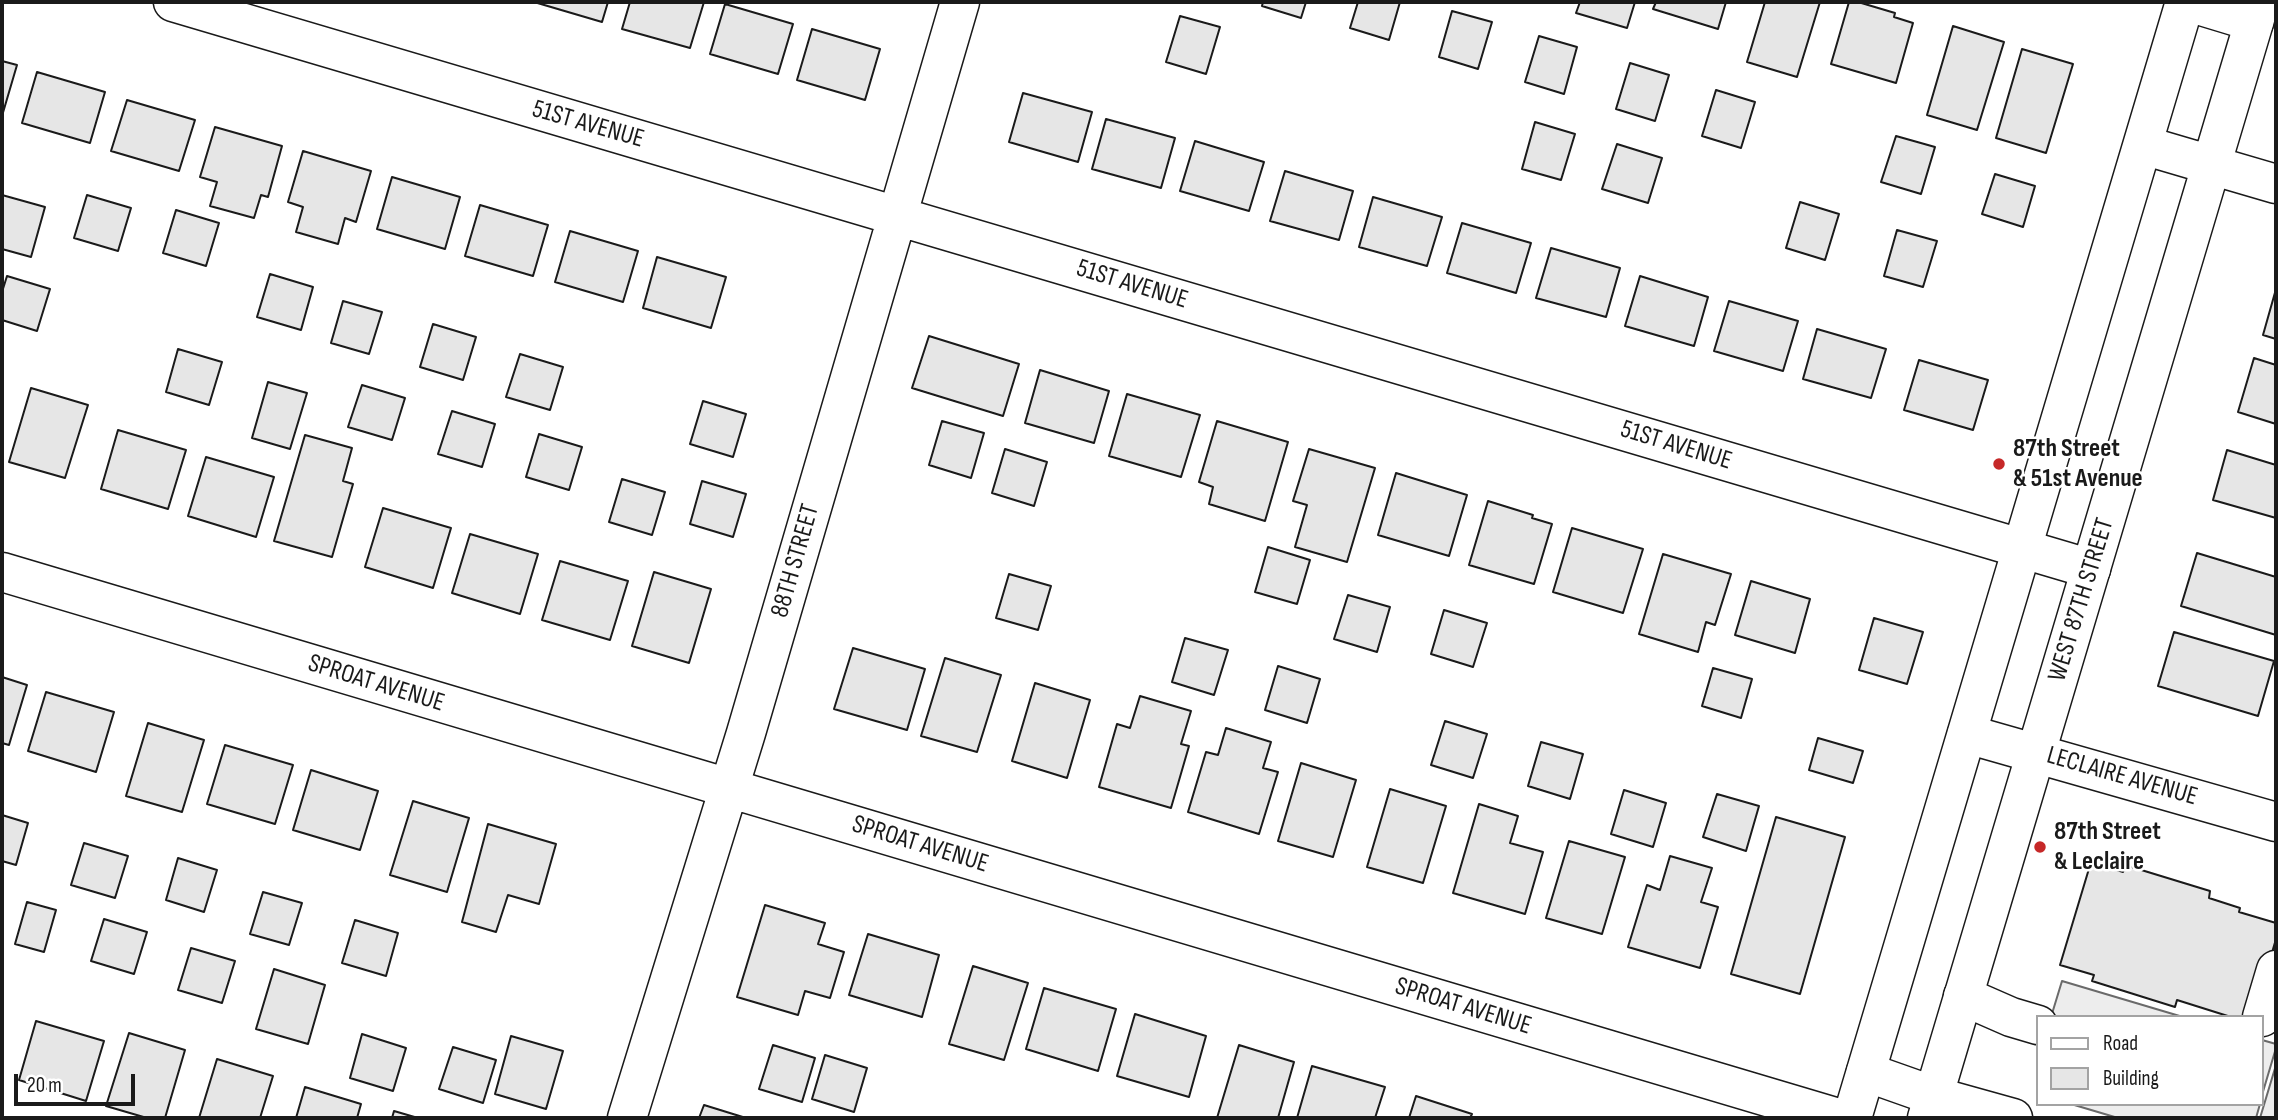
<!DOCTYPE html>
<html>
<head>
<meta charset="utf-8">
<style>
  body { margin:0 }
  #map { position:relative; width:2278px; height:1120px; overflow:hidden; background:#fff; font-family:"Sofia Sans Condensed",sans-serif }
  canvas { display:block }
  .frame { position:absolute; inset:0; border:4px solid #1a1a1a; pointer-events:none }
  .legend { position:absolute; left:2036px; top:1015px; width:228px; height:91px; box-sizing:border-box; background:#fff; border:2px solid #a3a3a3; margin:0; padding:9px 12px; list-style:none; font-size:21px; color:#1a1a1a }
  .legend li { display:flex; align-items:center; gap:14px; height:35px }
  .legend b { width:35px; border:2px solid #a3a3a3 }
  .scale { position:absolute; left:14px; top:1074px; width:121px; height:32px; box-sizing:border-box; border:4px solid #1a1a1a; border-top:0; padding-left:9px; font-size:21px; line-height:24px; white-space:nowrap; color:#1a1a1a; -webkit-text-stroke:5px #fff; paint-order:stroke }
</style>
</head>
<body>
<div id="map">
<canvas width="2278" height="1120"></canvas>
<div class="frame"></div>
<ul class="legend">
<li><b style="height:9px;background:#fff"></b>Road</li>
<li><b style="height:19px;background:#e6e6e6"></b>Building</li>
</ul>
<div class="scale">20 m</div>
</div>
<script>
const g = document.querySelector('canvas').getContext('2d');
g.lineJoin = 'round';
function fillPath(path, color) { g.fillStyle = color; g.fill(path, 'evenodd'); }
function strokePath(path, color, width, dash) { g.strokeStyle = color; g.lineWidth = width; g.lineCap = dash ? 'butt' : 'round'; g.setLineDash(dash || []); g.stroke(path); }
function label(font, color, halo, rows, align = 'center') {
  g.font = font + ' "Sofia Sans Condensed",sans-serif'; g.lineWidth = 5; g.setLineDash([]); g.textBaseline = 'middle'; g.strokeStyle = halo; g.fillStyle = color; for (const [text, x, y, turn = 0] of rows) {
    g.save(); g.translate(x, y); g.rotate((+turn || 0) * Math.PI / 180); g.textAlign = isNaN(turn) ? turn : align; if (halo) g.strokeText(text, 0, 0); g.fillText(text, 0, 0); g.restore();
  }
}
const parking = new Path2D(`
  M2062 981 2183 1017H2051Z
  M2262 1040 2276 1044V1048L2262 1095Z
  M2276 1065V1118H2260Z
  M2071 1104H2260L2256 1118H2118Z`);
fillPath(parking, '#ededed');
strokePath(parking, '#6a6a6a', 2);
const building = new Path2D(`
  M534 2H608L602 22Z
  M630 2H704L690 48 622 29Z
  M1263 2H1306L1301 18 1262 6Z
  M1358 2H1400L1389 40 1350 28Z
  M1580 2H1635L1627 28 1576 13Z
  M1656 2H1726L1718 29 1653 9Z
  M1765 2H1820L1797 77 1747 62Z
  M1849 2H1858L1895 13 1894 17 1913 23 1896 83 1831 64Z
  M725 4 793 24 778 74 710 54Z
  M1452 11 1492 22 1478 69 1439 57Z
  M1180 16 1220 27 1206 74 1166 62Z
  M1953 26 2004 42 1977 130 1927 115Z
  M812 29 880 49 865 100 797 80Z
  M1539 36 1577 47 1564 94 1525 82Z
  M2022 49 2073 64 2046 153 1996 138Z
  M2 61 17 65 2 116Z
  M1630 63 1669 75 1655 121 1616 109Z
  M37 72 105 92 90 143 22 123Z
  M1716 90 1755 102 1741 148 1702 136Z
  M1023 93 1092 112 1078 162 1009 142Z
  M127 100 195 120 179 171 111 151Z
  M1106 119 1175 138 1161 188 1092 169Z
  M1535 122 1575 134 1561 180 1522 169Z
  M215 127 282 146 268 197 261 195 254 218 210 206 217 182 200 177Z
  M1896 136 1935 147 1921 194 1881 182Z
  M1195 141 1264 162 1249 211 1180 191Z
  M1617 144 1662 158 1648 203 1602 189Z
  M303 151 371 171 356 222 345 218 338 244 296 232 303 207 288 202Z
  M1285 171 1353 191 1339 240 1270 221Z
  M1995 174 2035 186 2023 227 1982 214Z
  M392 177 460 197 445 249 377 229Z
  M2 195 45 207 31 257 2 249Z
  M87 195 131 208 118 251 74 238Z
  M1373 197 1442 217 1427 266 1359 247Z
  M1800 202 1839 214 1825 260 1786 248Z
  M480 205 548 225 533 276 465 256Z
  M176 210 219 223 206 266 163 253Z
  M1462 223 1531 243 1516 293 1447 273Z
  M1897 230 1937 241 1923 287 1884 276Z
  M570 231 638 251 623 302 555 282Z
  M1551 248 1620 268 1606 317 1536 298Z
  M657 257 726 277 711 328 643 308Z
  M270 274 313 287 301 330 257 317Z
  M7 276 50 289 37 331 2 320V292Z
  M1640 276 1708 297 1694 346 1625 326Z
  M2276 289V339L2263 335Z
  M343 301 382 312 369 354 331 343Z
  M1729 301 1798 321 1783 371 1714 351Z
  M433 324 476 337 463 380 420 367Z
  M1817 329 1886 349 1871 398 1803 379Z
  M929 336 1019 364 1003 416 912 388Z
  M178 349 222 362 209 405 166 392Z
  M520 354 563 367 550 410 506 397Z
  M2254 358 2276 365V424L2238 412Z
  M1919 360 1988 380 1973 430 1904 410Z
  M1040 370 1109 391 1094 443 1025 423Z
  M268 382 307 393 290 449 252 438Z
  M362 385 405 398 392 440 348 427Z
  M31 388 88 405 65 478 9 462Z
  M1127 394 1200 415 1181 477 1109 456Z
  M703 401 746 414 733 457 690 444Z
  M452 411 495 424 482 467 438 454Z
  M942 421 984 433 971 478 929 465Z
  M1217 421 1288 442 1265 521 1209 504 1213 487 1199 482Z
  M118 430 186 450 168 509 101 489Z
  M539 434 582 447 569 490 526 477Z
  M305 435 352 448 343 481 353 484 332 557 274 541Z
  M1005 449 1047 462 1034 506 992 493Z
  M1309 449 1375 468 1347 562 1295 547 1307 505 1293 501Z
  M2227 450 2276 465V518L2213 500Z
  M206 457 274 477 256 537 188 516Z
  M1396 473 1467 495 1449 556 1378 535Z
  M622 479 665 492 652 535 609 522Z
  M702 481 746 494 733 537 690 524Z
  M1488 501 1533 515 1532 518 1552 524 1534 584 1469 565Z
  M383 508 451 528 433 588 365 567Z
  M1572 528 1643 549 1623 613 1553 592Z
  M470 534 538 554 520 614 452 593Z
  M1268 547 1310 560 1297 604 1255 592Z
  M2197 553 2276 577V635L2181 606Z
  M1663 554 1731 574 1715 625 1706 622 1698 652 1639 634Z
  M560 561 628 581 610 640 542 620Z
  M654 572 711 589 689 663 632 646Z
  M1009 574 1051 586 1038 630 996 618Z
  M1751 581 1810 599 1795 653 1735 635Z
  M1348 595 1390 607 1377 652 1334 639Z
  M1444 610 1487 623 1473 667 1431 654Z
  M1874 618 1923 632 1907 684 1859 670Z
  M2174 632 2274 661 2258 716 2158 686Z
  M1185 638 1228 650 1214 695 1172 682Z
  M853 648 925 669 907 730 834 709Z
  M945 658 1001 675 977 752 921 736Z
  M1278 666 1320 679 1307 723 1265 710Z
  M1713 668 1752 679 1741 718 1702 706Z
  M2 677 27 685 9 745 2 743Z
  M1035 683 1090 700 1067 778 1012 761Z
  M46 692 114 712 96 772 28 751Z
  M1140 696 1191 711 1181 744 1189 746 1171 808 1099 787 1117 724 1130 728Z
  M1445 721 1487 734 1473 778 1431 765Z
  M148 723 204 740 182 812 126 796Z
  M1226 728 1271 742 1263 768 1278 772 1259 834 1188 812 1206 752 1218 755Z
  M1818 738 1863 751 1853 783 1809 770Z
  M1541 742 1583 754 1570 799 1528 786Z
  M225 745 293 765 275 824 207 804Z
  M1301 763 1356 780 1333 857 1278 841Z
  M311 770 378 791 360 850 293 830Z
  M1390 789 1446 806 1423 883 1367 867Z
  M1624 790 1666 803 1653 847 1611 834Z
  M1717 794 1759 806 1746 851 1703 837Z
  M413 801 469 818 447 892 390 875Z
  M1479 804 1518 816 1510 843 1543 852 1525 914 1453 893Z
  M2 815 28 823 16 865 2 861Z
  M1776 817 1845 837 1800 994 1731 974Z
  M488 824 556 844 539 904 508 895 496 932 462 922Z
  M1569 841 1625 857 1602 934 1546 918Z
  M84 843 128 856 115 898 71 885Z
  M1670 856 1712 868 1701 902 1718 907 1700 968 1628 947 1647 885 1660 890Z
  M178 858 217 870 204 912 166 900Z
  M2091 862 2123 872 2125 865 2210 891 2209 898 2240 908 2239 912 2276 923V939L2253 1017H2231L2177 1000 2175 1007 2092 981 2094 975 2060 965Z
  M263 892 302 903 289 945 250 934Z
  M27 902 56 910 44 952 15 944Z
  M765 905 825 923 818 944 844 952 830 998 805 991 798 1015 737 997Z
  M104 919 147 932 134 974 91 961Z
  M355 920 398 933 386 976 342 963Z
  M868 934 939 955 922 1017 849 995Z
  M191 948 235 961 222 1003 178 990Z
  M973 966 1028 983 1004 1060 949 1044Z
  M274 969 325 985 308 1044 256 1029Z
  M1044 988 1116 1009 1098 1071 1026 1049Z
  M1135 1014 1206 1036 1189 1097 1117 1076Z
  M36 1021 104 1041 86 1101 19 1080Z
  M129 1033 185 1050 165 1118H147L106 1106Z
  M362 1034 406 1048 393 1091 350 1078Z
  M511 1036 563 1051 546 1109 495 1094Z
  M773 1045 815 1058 802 1102 759 1089Z
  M1239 1045 1294 1062 1278 1118H1217Z
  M453 1047 496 1060 483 1103 439 1089Z
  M825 1055 867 1068 854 1112 812 1099Z
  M217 1059 273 1076 260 1118H199Z
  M1312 1066 1385 1087 1375 1118H1297Z
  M305 1087 361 1104 357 1118H296Z
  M1416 1096 1472 1114 1470 1118H1409Z
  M704 1105 746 1118H699Z
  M394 1111 418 1118H392Z`);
fillPath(building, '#e6e6e6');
strokePath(building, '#1a1a1a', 2);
const minor = new Path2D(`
  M173 2 2091 569
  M2188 2 2254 22
  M2211 165 2276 184
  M2 572 1838 1118
  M1967 734 2276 822
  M1963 996 2011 1017 2038 1025
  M2262 1017 2276 970
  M1866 1072 1934 1096 2013 1118
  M627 1118 746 733 960 2`);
const major = new Path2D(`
  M2143 145 2211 165
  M1852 1118 2185 2
  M1927 1118 2260 2`);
strokePath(minor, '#1a1a1a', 41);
strokePath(major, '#1a1a1a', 41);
strokePath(minor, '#fff', 38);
strokePath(major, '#fff', 38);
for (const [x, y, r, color] of [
  [1999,464,7,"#c62828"],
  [2040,847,7,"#c62828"]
]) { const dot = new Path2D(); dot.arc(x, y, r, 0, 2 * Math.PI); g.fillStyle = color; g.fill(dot); strokePath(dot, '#fff', 2.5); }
label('26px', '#1a1a1a', '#fff', [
  ["51ST AVENUE",588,125,16],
  ["51ST AVENUE",1132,285,17],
  ["51ST AVENUE",1676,446,17],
  ["88TH STREET",796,561,-74],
  ["WEST 87TH STREET",2082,600,-73],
  ["SPROAT AVENUE",376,684,17],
  ["LECLAIRE AVENUE",2122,777,16],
  ["SPROAT AVENUE",920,845,17],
  ["SPROAT AVENUE",1463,1007,17]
]);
label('bold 26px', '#1a1a1a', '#fff', [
  ["87th Street",2013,449],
  ["& 51st Avenue",2013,479],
  ["87th Street",2054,832],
  ["& Leclaire",2054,862]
], 'left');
</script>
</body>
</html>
